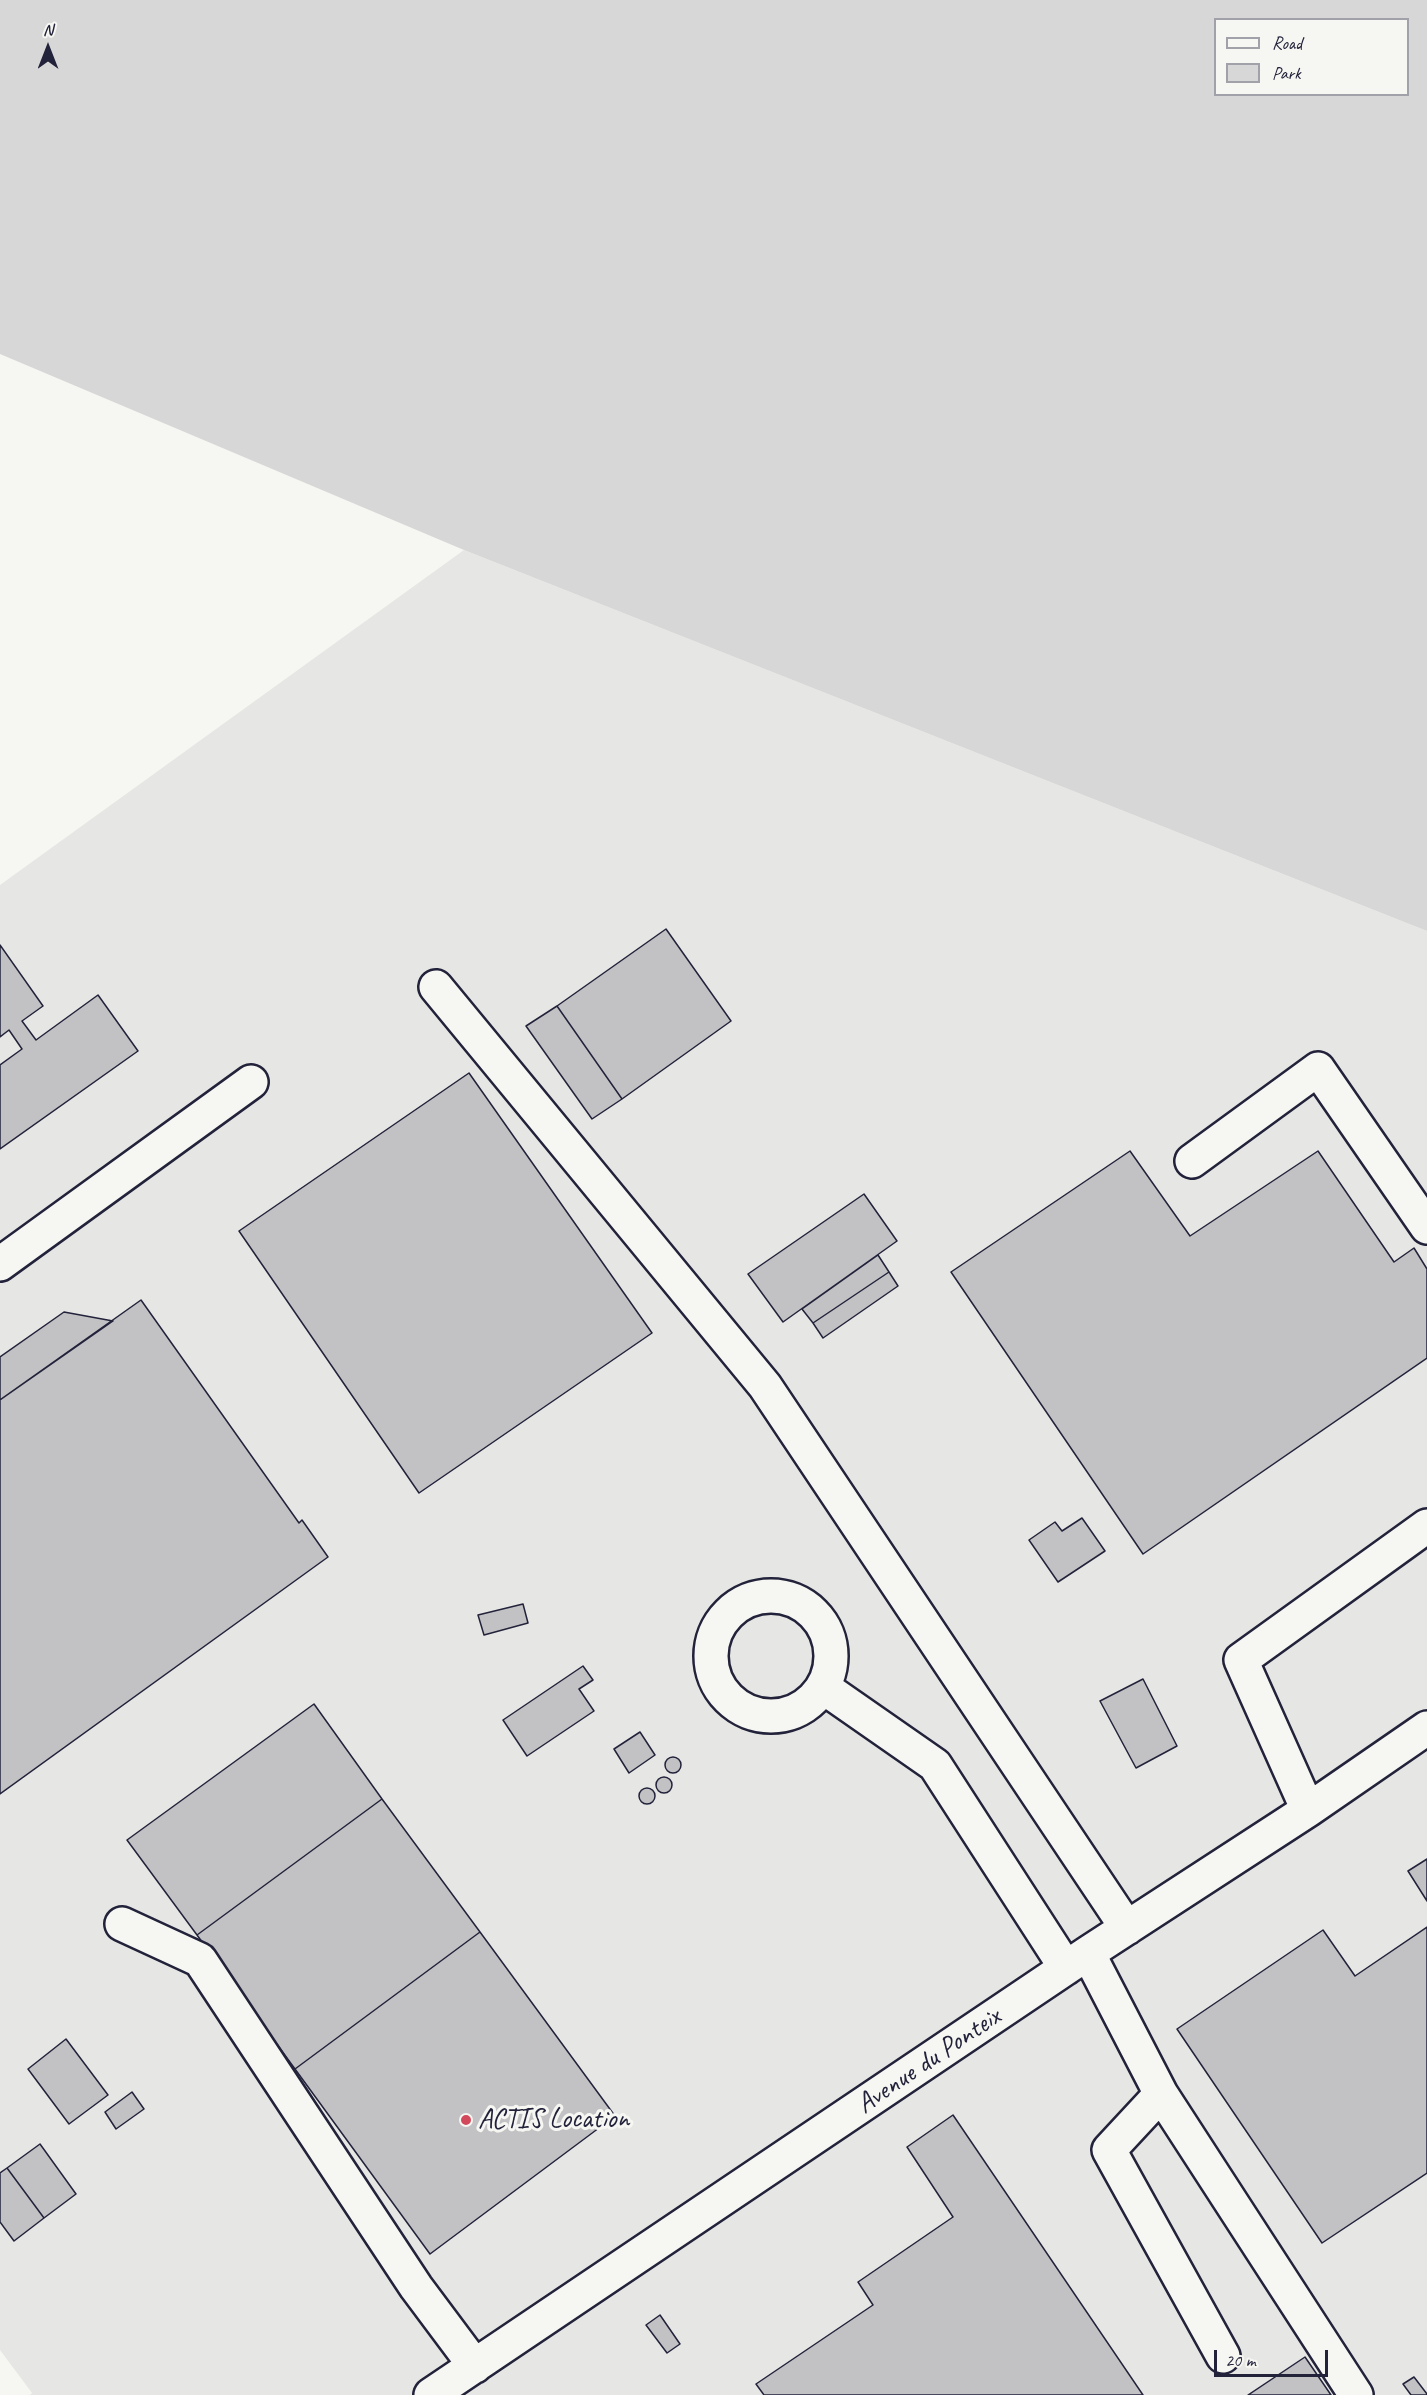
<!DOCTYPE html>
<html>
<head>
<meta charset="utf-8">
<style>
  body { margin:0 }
  #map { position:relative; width:1427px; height:2395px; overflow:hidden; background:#f6f6f2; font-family:Caveat,sans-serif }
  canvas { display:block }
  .legend { position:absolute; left:1214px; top:18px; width:195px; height:78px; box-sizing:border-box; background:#f6f6f2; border:2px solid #a1a1a9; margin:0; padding:8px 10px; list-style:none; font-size:18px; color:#22223b }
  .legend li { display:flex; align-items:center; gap:12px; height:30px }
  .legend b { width:30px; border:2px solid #a1a1a9 }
  .north { position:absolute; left:18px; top:18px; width:60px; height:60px; -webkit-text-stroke:4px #f6f6f2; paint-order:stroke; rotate:0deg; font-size:16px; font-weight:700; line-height:24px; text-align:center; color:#22223b }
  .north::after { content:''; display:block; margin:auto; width:21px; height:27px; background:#22223b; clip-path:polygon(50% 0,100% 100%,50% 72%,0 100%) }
  .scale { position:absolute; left:1214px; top:2350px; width:114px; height:27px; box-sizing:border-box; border:3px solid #22223b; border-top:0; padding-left:8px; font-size:18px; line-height:21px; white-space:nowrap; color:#22223b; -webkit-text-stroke:4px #f6f6f2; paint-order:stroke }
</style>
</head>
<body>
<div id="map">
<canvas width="1427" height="2395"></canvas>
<ul class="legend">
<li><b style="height:8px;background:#f6f6f2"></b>Road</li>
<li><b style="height:16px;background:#d7d7d7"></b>Park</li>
</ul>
<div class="north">N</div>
<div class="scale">20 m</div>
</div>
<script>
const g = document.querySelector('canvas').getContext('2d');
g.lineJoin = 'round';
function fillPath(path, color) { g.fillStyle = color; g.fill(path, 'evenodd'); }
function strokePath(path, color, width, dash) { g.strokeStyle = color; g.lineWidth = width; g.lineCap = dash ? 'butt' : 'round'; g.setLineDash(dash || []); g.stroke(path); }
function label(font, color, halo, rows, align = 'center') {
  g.font = font + ' Caveat,sans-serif'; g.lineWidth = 6; g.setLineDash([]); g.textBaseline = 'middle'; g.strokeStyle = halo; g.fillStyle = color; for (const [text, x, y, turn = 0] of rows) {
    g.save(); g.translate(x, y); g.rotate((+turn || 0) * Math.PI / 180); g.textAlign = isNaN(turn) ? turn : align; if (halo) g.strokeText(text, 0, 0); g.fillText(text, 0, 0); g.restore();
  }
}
fillPath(new Path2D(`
  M464 550 1427 931V2395H30L32 2393 0 2350V885Z`), '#e6e6e4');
fillPath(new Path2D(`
  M0 0H1427V931L464 550 0 354ZM1216 20H1408V94H1216Z`), '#d7d7d7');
const building = new Path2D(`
  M666 929 731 1021 622 1099 557 1006Z
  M0 945 43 1006 22 1021 36 1040 98 995 138 1051 0 1149V1065L22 1049 9 1030 0 1037Z
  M557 1006 622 1099 592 1119 526 1026Z
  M469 1073 652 1333 419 1493 239 1231Z
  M1130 1151 1190 1236 1318 1151 1394 1262 1414 1248 1427 1269V1358L1143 1554 951 1272Z
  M864 1194 897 1241 783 1322 748 1274Z
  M878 1255 889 1272 813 1323 802 1309Z
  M889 1272 898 1286 823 1338 813 1323Z
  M141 1300 299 1523 302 1520 328 1557 0 1794V1400Z
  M64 1312 113 1321 0 1400V1357Z
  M1082 1518 1105 1551 1058 1582 1029 1540 1055 1522 1062 1531Z
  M523 1604 528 1623 484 1635 478 1615Z
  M583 1666 593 1680 579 1689 594 1711 527 1756 503 1720Z
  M1143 1679 1177 1746 1136 1768 1100 1701Z
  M314 1704 382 1799 197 1935 127 1840Z
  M640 1732 655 1755 629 1773 614 1749Z
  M665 1765a8 8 0 1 1 16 0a8 8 0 1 1-16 0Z
  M656 1785a8 8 0 1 1 16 0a8 8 0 1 1-16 0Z
  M639 1796a8 8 0 1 1 16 0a8 8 0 1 1-16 0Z
  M382 1799 480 1932 295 2069 197 1935Z
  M1427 1859V1901L1408 1871Z
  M1427 1927V2173L1322 2243 1177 2029 1323 1930 1355 1976Z
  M480 1932 615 2116 430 2254 295 2069Z
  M66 2039 108 2095 69 2124 28 2069Z
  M132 2092 144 2109 116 2129 105 2112Z
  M953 2115 1143 2395H764L756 2384 873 2305 858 2282 953 2217 907 2147Z
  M40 2144 76 2194 44 2218 7 2168Z
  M7 2168 44 2218 14 2241 0 2222V2173Z
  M660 2315 680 2344 667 2353 646 2325Z
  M1305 2357 1331 2395H1248Z
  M1414 2377 1427 2394V2395H1411L1403 2384Z`);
fillPath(building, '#c2c2c4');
strokePath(building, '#22223b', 1.5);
const minor = new Path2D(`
  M436 987 765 1386 1127 1928
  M1192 1161 1318 1069 1427 1227
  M0 1264 251 1082
  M711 1656a60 60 0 1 1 120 0a60 60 0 1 1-120 0Z
  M823 1687 935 1765 1066 1968
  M1308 1810 1241 1660 1427 1526
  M122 1924 200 1960 416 2287 475 2366
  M1088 1953 1161 2094 1356 2395
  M1161 2094 1109 2150 1223 2356
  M431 2395 1088 1953 1308 1810 1427 1728`);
strokePath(minor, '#22223b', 38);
strokePath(minor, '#f6f6f2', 33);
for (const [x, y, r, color] of [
  [466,2120,6,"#d1495b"]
]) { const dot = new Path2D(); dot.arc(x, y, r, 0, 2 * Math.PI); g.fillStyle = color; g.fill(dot); strokePath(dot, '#f6f6f2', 2); }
label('28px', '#22223b', '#f6f6f2', [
  ["Avenue du Ponteix",929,2061,-34]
]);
label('28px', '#22223b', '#f6f6f2', [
  ["ACTIS Location",478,2120]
], 'left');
</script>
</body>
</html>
